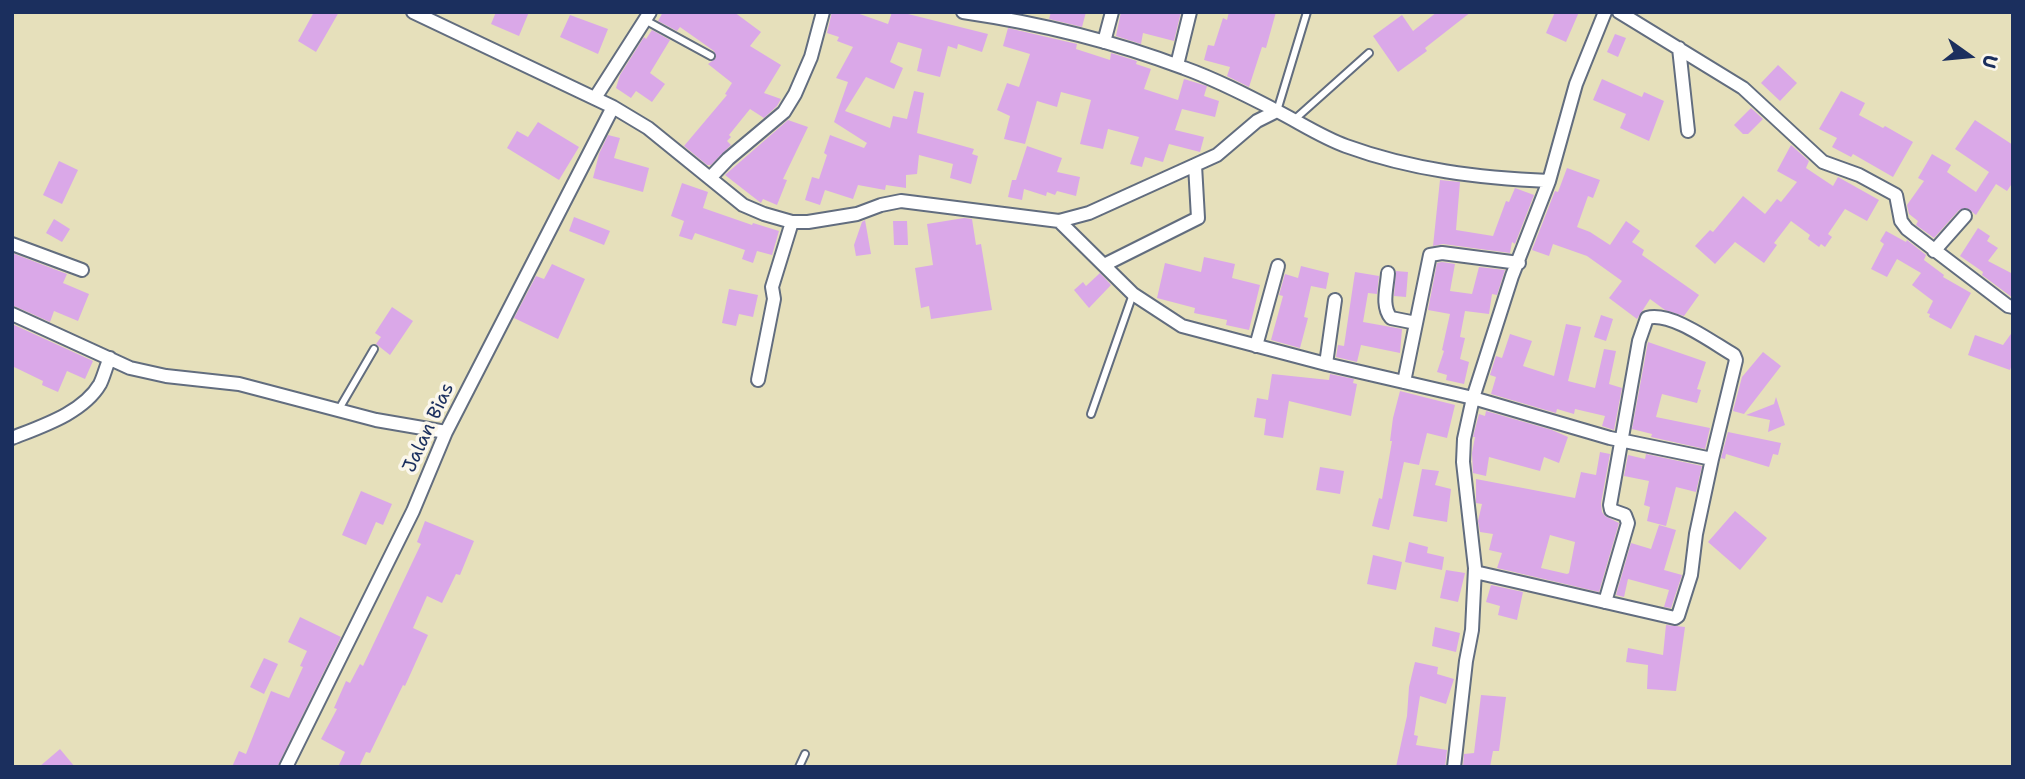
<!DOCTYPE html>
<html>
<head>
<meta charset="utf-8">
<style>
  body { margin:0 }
  #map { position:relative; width:2025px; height:779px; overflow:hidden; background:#e6e0bb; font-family:"Shantell Sans",sans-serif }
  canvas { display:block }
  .frame { position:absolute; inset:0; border:14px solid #1b2f5e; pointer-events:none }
  .north { position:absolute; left:1934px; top:21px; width:70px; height:70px; -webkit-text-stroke:5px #fbf7ec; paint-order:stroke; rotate:105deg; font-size:19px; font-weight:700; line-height:28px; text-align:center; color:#1b2f5e }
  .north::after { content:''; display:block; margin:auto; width:24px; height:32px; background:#1b2f5e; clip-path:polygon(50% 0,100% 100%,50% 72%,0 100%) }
</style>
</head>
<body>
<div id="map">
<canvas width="2025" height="779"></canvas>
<div class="frame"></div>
<div class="north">U</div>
</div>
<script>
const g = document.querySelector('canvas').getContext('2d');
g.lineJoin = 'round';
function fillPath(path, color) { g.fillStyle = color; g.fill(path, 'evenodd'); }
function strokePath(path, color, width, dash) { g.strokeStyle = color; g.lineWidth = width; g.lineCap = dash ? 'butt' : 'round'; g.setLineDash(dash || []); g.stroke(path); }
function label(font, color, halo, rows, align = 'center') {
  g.font = font + ' "Shantell Sans",sans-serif'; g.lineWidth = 7; g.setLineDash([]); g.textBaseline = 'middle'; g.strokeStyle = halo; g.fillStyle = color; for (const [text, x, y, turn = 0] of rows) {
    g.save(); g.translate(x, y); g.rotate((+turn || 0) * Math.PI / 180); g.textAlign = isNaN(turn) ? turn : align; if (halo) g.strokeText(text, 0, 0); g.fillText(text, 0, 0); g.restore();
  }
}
fillPath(new Path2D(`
  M314 12H339L316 52 298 41Z
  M496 12H529L519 36 491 24Z
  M663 12H734L761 32 750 46 781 65 764 93 781 99 777 106 764 118 750 109 729 135 731 137 727 141 731 145 711 165H707L684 146 727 95 725 94 732 83 708 64 716 58 714 51 680 27 677 31 658 21Z
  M832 12H854L888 24 892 12H900L988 34 982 52 958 44 957 49 948 46 940 77 917 71 922 49 898 42 890 62 903 68 894 89 866 77 845 111 890 128 893 116 907 119 914 91 924 93 917 133 974 149 972 154 978 156 971 184 950 178 953 164 919 155 917 174 906 175V188L886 185 885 190 858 185 853 199 825 190 820 205 805 200 812 177 819 179 827 155 824 153 830 135 864 148 867 143 834 122 848 82 836 78 853 47 837 41 839 37 827 33Z
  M1051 12H1086L1082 27 1049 19Z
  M1121 12H1181L1174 41 1143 33 1141 44 1116 36Z
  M1229 12H1276L1266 48 1262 47 1249 87 1227 76 1230 67 1204 60 1208 45 1214 46 1223 18 1227 20Z
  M1437 12H1471L1425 48 1427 51 1398 72 1373 36 1402 15 1413 31Z
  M1555 12H1579L1566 42 1546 33Z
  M570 15 608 29 598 54 560 37Z
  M1008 28 1077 44 1076 49 1110 60 1111 53 1137 61 1136 64 1151 69 1144 89 1178 100 1184 79 1207 86 1204 96 1219 101 1215 117 1182 109 1175 130 1204 137 1200 152 1169 144 1163 162 1145 157 1142 167 1130 164 1139 137 1108 129 1103 149 1080 144 1091 100 1061 92 1057 107 1037 101 1025 144 1004 139 1010 116 997 110 1007 83 1019 87 1030 54 1003 46Z
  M652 30 670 40 650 73 665 84 652 102 636 91 631 98 616 88 620 75 644 37 646 39Z
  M1615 34 1626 38 1618 57 1607 52Z
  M1778 65 1797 83 1780 101 1761 83Z
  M1602 79 1642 97 1644 92 1664 101 1649 141 1620 128 1626 114 1593 100Z
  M1841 91 1865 103 1859 115 1883 128 1885 126 1913 142 1893 177 1853 154 1851 157 1832 147 1837 138 1819 129Z
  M1751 108 1763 119 1748 134H1743L1734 125Z
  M788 120 808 127 783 179 787 180 777 205 763 199 761 203 725 175Z
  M1975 120 2013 145V182L2007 191 1996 184 1976 215 1967 208 1959 210 1934 238 1916 225 1918 221 1909 214 1907 205 1924 181 1918 178 1932 154 1951 165 1947 172 1976 192 1989 172 1955 149Z
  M538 122 579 147 559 180 507 148 517 131 528 137Z
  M608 135 620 138 614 158 649 168 643 192 593 178 599 154Z
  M1791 145 1809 161 1806 168 1833 186 1838 177 1879 200 1867 221 1845 209 1828 234 1832 237 1825 247 1821 244 1819 247 1808 239 1810 235 1791 221 1774 243 1777 245 1764 263 1735 242 1715 264 1695 246 1710 230 1713 232 1743 196 1765 214 1777 199 1781 202 1797 182 1777 171Z
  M1027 146 1062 158 1057 172 1080 177 1076 196 1057 191 1055 195 1047 192 1046 196 1024 189 1022 200 1008 197 1012 180H1016Z
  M59 161 78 170 62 204 43 195Z
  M1567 168 1600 180 1593 198 1588 196 1577 227 1590 232 1610 245 1626 221 1640 231 1632 242 1644 250 1642 255 1699 295 1684 316 1665 310 1650 299 1637 319 1609 298 1622 281 1587 256 1553 244 1549 256 1532 250 1555 191 1558 192Z
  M1440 180 1460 182 1456 230 1493 236 1506 201 1509 202 1515 188 1534 195 1515 244 1512 242 1510 253 1443 244 1433 246Z
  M682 183 708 192 703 208 752 225 753 223 779 231 772 255 757 251 753 263 742 259 745 250 695 233 692 240 679 236 684 221 671 216Z
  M574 217 610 231 604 245 569 231Z
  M964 218 972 219 976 245 981 244 992 310 931 319 929 306 921 308 915 268 933 265 927 224Z
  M54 219 70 229 62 242 46 233Z
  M865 220 871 254 856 256 854 245 862 222Z
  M893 221H907L908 245H894Z
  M1978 228 1990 236 1987 241 1998 248 1988 261 2013 274V298L1982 275 1983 272 1960 256Z
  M1886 231 1906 242 1907 240 1926 255 1924 260 1944 275 1943 277 1971 293 1951 329 1929 317 1930 314 1927 313 1933 301 1912 285 1921 273 1897 259 1887 277 1871 269 1884 244 1880 241Z
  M12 253 67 274 63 283 89 294 78 321 54 311 50 322 12 305Z
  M1204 257 1235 264 1232 278 1260 285 1249 330 1226 325 1227 320 1194 313 1195 308 1157 298 1165 263 1201 272Z
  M1442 262 1455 264 1450 291 1472 294 1479 267 1505 270 1497 295 1492 294 1489 314 1465 311 1460 337 1465 338 1460 359 1469 362 1464 384 1446 380 1447 375 1437 372 1444 351 1442 350 1450 314 1428 310 1437 263Z
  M552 264 585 279 558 339 514 318 536 276 544 279Z
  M1301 266 1329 273 1326 289 1311 286 1304 317 1308 318 1300 348 1271 340 1283 296 1279 295 1285 274 1298 278Z
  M1396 271 1408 272 1406 297 1394 296Z
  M1355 272 1379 276 1377 294 1368 293 1363 322 1402 329 1400 353 1361 345 1357 362 1336 357 1338 345 1344 346Z
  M1100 273 1111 285 1089 308 1074 290 1083 282 1086 286Z
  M729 289 758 295 753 317 739 314 736 326 722 323Z
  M392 307 413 321 390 355 376 344 381 337 375 333Z
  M1601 315 1613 319 1606 341 1594 337Z
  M12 324 93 361 85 379 67 371 58 392 42 385 43 381 12 366Z
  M1566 324 1581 327 1568 381 1595 388 1604 349 1616 351 1609 384 1622 388 1614 430 1602 426 1605 416 1575 409 1574 414 1557 409 1556 413 1491 394 1496 377 1490 375 1496 356 1502 358 1510 334 1532 341 1523 366 1554 376Z
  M2013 331V362L2010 370 1968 355 1975 335 2003 345Z
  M1648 342 1706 362 1697 389 1701 390 1697 403 1662 394 1656 417 1710 428 1705 449 1651 437 1652 434 1632 429Z
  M1763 352 1781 366 1744 414 1733 411 1742 377Z
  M1272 374 1329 380 1330 374 1354 379 1353 383 1357 384 1351 416 1289 401 1283 438 1264 435 1266 419 1254 417 1257 398 1268 400Z
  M1400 391 1455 405 1447 438 1427 433 1419 465 1404 462 1389 530 1372 526 1379 498 1382 499 1392 441H1390L1393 418Z
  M1776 397 1785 425 1768 432 1770 420 1746 415 1774 404Z
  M1486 411 1552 430 1568 437 1559 463 1544 457 1540 471 1489 457 1486 476 1473 473 1472 453 1475 437H1473L1479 414 1485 416Z
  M1728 432 1781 443 1778 455 1773 454 1769 467 1726 454 1725 459 1721 458Z
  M1600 452 1610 454 1601 503 1602 512 1605 516 1619 523 1599 592 1497 568 1502 553 1489 550 1493 534 1480 532 1478 521 1482 504 1476 503V479L1575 498 1581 472 1596 475ZM1550 535 1575 542 1569 573 1567 574 1541 568Z
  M1646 454 1702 466 1696 492 1676 487 1666 526 1647 521 1650 507 1644 505 1649 481 1624 476 1628 455 1645 459Z
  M1320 467 1344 471 1340 494 1316 490Z
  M1422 469 1439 471 1435 485 1451 489 1447 522 1413 516Z
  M361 491 392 504 383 525 376 522 366 545 342 535Z
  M1735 511 1767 538 1740 570 1708 542Z
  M425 521 474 541 460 575 456 574 442 603 427 596 413 628 428 635 405 686 403 685 370 753 366 752 359 767H338L345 752 321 739 337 709 334 708 346 681 350 683 360 664 363 666 421 544 417 542Z
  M1659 525 1676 530 1664 570 1682 575 1671 608 1664 607 1669 590 1628 579 1624 597 1616 595 1631 543 1651 549Z
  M1409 542 1428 547 1427 553 1444 557 1442 570 1405 562Z
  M1373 555 1402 562 1396 590 1367 584Z
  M1446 570 1465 573 1458 602 1440 598Z
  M1491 585 1523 592 1517 620 1498 615 1500 606 1486 602Z
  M300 617 341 637 277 767H232L239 751 246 754 271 691 289 698 303 667 300 666 307 651 288 642Z
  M1666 625 1685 627 1676 691 1647 689 1648 665 1626 662 1628 648 1663 655Z
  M1435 627 1460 633 1456 652 1432 646Z
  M264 658 278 664 264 694 250 687Z
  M1415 662 1438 667 1437 674 1454 679 1446 704 1420 696 1414 735 1418 736 1416 745 1447 750 1445 767H1396L1407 716 1409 687Z
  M1481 695 1506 697 1499 751H1493L1490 767H1463L1464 754 1474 753Z
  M60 749 75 767H39Z`), '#daa8e8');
const service = new Path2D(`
  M645 20 711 56
  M1277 111 1307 12
  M1294 120 1369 53
  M339 409 374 349
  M1091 414 1133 294
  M799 767 805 754`);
const minor = new Path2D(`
  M413 12 613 107 648 128 743 205 764 214 792 222H808L857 214 881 205 901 201 1059 221 1089 213 1217 155 1257 121 1277 111
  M963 12C1038 23 1113 41 1184 68 1215 79 1246 95 1275 110 1299 122 1321 137 1346 146 1412 170 1479 178 1549 181
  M1619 12 1743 88 1823 162 1859 175 1896 195 1901 221 1907 229 2008 306 2013 307
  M1104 42 1112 12
  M1679 48 1688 131
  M1177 65 1190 12
  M595 98 650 12
  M710 178 728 159 784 112 795 94 811 57 823 12
  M1059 221 1133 294 1182 326 1326 364 1473 398 1610 438 1712 459
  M12 244 82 270
  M1934 251 1965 216
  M1104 265 1198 218 1195 165
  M1388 273C1387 288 1381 306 1391 318L1416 323
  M12 314 130 368 166 376 239 384 376 420 446 432
  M1256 346 1278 266
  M1326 364 1335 300
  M758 380 774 299 772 287 792 222
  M1404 382 1430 255 1442 253 1519 263
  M12 438C42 426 83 413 100 384 104 376 106 366 110 358
  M1475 572 1675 618 1678 616 1691 575 1696 534 1712 459 1736 360 1734 355C1713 343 1671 311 1647 318L1639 341 1610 505 1611 510 1625 515 1628 523 1605 602
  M286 767 413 511 446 432 613 107
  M1454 767 1466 661 1472 630 1475 568 1463 462 1464 439 1473 398 1512 276 1549 181 1576 84 1605 12`);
strokePath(service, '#626d7f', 10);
strokePath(minor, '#626d7f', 16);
strokePath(service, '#fff', 6);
strokePath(minor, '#fff', 12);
label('19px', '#1b2f5e', '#fbf7ec', [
  ["Jalan Bias",429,428,-65]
]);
</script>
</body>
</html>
